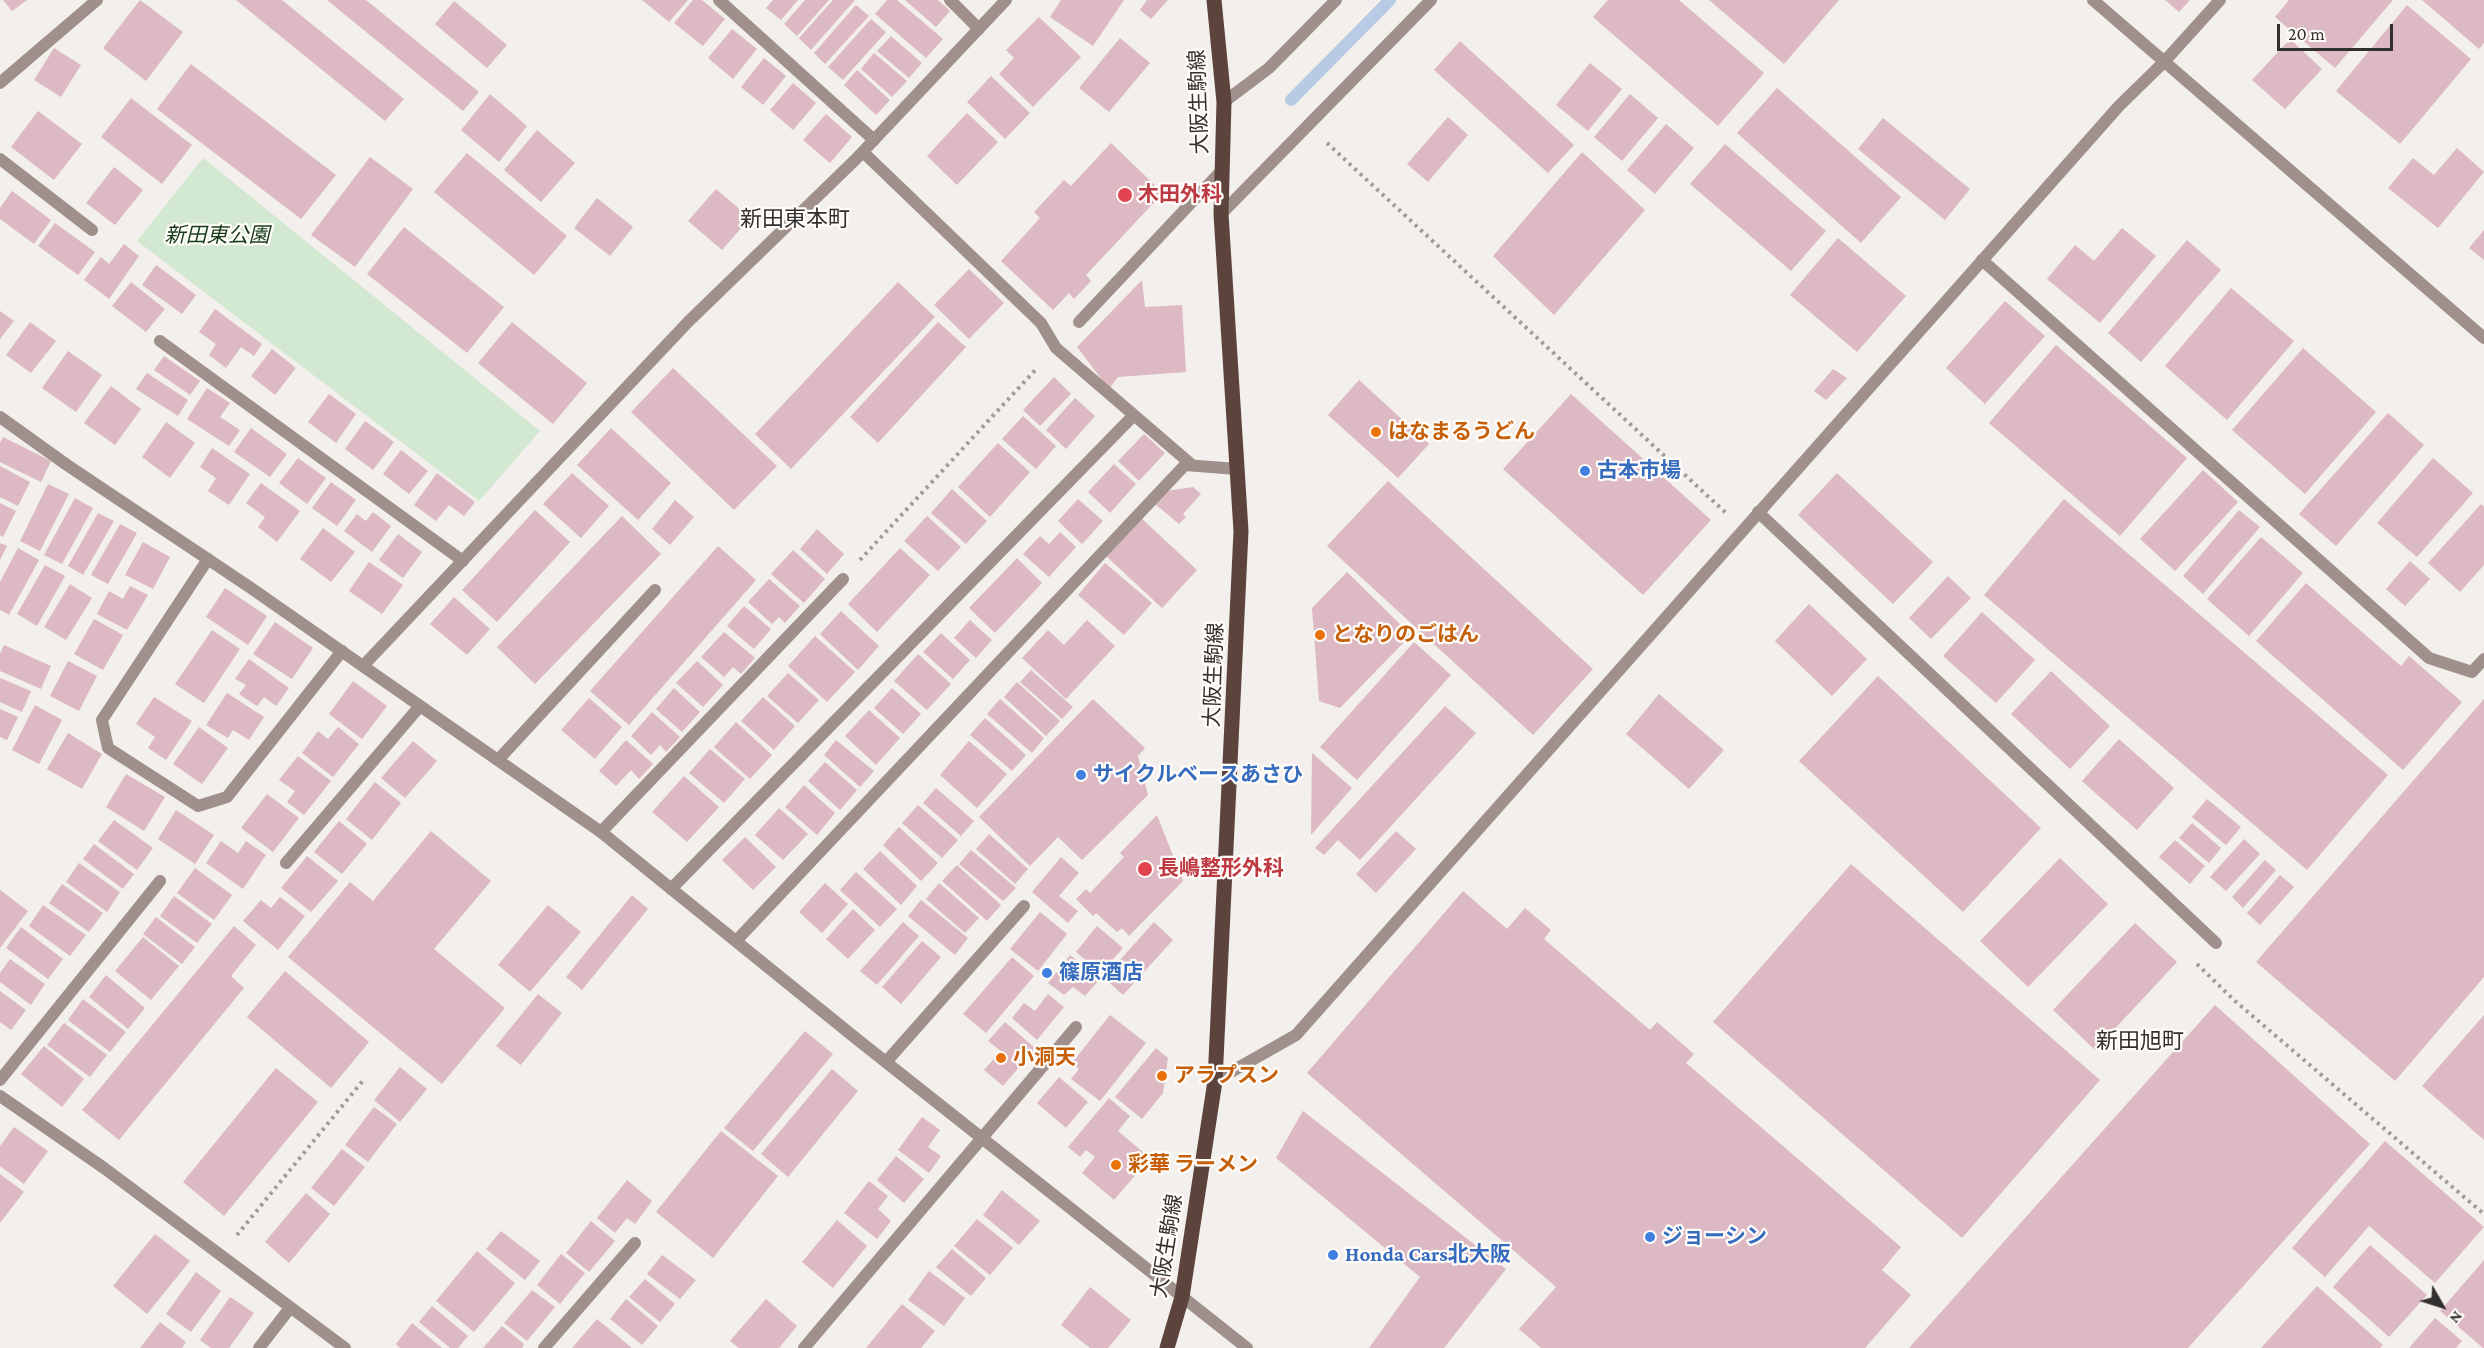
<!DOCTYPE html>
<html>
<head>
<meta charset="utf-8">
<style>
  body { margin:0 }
  #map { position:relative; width:2484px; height:1348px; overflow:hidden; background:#f2efec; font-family:"Crimson Pro",serif }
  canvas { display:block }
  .north { position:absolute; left:2412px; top:1276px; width:60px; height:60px; -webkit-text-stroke:4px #fffcfa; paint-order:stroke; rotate:129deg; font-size:16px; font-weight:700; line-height:24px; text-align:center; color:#32302f }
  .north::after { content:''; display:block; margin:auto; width:21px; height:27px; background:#32302f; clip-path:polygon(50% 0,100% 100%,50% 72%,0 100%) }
  .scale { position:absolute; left:2277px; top:24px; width:116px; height:27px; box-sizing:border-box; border:3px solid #32302f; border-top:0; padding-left:8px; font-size:18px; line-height:21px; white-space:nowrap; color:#32302f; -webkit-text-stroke:4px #fffcfa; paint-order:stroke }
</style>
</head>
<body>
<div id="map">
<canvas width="2484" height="1348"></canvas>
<div class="north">N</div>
<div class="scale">20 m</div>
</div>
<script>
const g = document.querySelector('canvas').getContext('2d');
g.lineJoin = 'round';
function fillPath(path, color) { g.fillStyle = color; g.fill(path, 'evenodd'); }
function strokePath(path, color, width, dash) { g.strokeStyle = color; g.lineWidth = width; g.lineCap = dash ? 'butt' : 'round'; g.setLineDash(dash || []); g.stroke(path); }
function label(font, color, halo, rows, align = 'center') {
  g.font = font + ' "Crimson Pro","Noto Sans JP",serif'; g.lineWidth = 4.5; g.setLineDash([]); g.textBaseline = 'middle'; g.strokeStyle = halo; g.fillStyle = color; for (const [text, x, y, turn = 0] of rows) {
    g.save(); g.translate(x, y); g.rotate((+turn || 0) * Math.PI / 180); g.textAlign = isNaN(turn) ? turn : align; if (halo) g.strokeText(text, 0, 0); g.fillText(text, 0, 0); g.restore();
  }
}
fillPath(new Path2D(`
  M203 158 540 431 479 501 137 241Z`), '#d2e8d1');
strokePath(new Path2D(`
  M1291 100 1390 0`), '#b7cbe5', 12);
fillPath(new Path2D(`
  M3 0H27L12 11Z
  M140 0 183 32 146 81 103 48Z
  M236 0H282L404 99 385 121Z
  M327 0H366L479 92 463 111Z
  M642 0H688L669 22Z
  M693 0H702L725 19 703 46 674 23Z
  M773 0H798L781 20 766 8Z
  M805 0H829L797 36 784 24Z
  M833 0H855L811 50 799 38Z
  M887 0H897L943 39 926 58 875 14Z
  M905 0H938L950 11 936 27Z
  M1061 0H1124L1093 46 1050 17Z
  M1147 0H1168L1151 19 1140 10Z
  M1608 0H1679L1764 73 1718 126 1593 17Z
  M1709 0H1839L1784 64Z
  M2165 0H2190L2179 12Z
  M2289 0H2393L2335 68 2275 17Z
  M2422 0H2484V43L2479 49Z
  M454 1 507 45 487 68 435 24Z
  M856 5 869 16 825 64 814 53Z
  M2407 5 2471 59 2400 144 2336 91Z
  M1039 17 1081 57 1033 107 999 74 1014 58 1006 50Z
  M871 19 886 32 843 80 828 67Z
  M732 29 757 49 733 79 708 58Z
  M891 36 922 63 909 78 877 51Z
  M1120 38 1150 63 1109 112 1079 88Z
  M2290 39 2322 69 2285 109 2252 80Z
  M1460 41 1574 145 1548 173 1434 70Z
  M54 48 81 65 61 97 34 80Z
  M874 53 907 81 892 97 861 69Z
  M764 58 786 76 763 105 741 87Z
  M1590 63 1622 89 1588 131 1556 105Z
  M191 64 336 175 301 219 157 109Z
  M857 70 890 100 876 115 844 85Z
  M991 76 1030 113 1005 139 967 102Z
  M793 83 816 103 793 130 770 110Z
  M1777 88 1901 197 1861 243 1737 133Z
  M490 94 527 126 499 162 461 130Z
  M1630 94 1658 118 1622 161 1594 137Z
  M131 98 192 145 162 184 101 137Z
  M38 111 82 144 54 180 11 147Z
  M967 113 998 142 957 185 927 156Z
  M826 114 852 137 830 163 803 140Z
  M1448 117 1468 135 1428 182 1407 164Z
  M1883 118 1970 189 1945 220 1858 149Z
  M1666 124 1694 148 1655 194 1627 170Z
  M537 130 575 163 541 202 504 170Z
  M1111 143 1163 193 1086 275 1091 281 1074 299 1069 293 1053 310 1001 261 1040 218 1034 212 1064 180 1071 186Z
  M1725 144 1826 231 1791 271 1690 184Z
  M2457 148 2484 172 2438 228 2388 188 2413 158 2434 175Z
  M1582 152 1645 210 1554 315 1493 256Z
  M467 153 567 236 534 275 434 192Z
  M370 157 413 189 355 267 311 235Z
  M114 167 143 190 115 225 86 203Z
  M716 189 750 218 722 250 688 221Z
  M12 191 51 220 34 244 0 219V208Z
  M597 198 633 227 610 256 574 228Z
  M55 223 95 252 78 275 38 246Z
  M404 227 504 307 467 353 367 274Z
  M2122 228 2156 256 2100 323 2047 279 2075 245 2094 261Z
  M2484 230V260L2469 248Z
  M1838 238 1906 296 1857 352 1790 295Z
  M2187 240 2221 270 2141 362 2108 333Z
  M124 244 139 256 109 299 84 280 101 257 109 264Z
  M156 265 196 295 182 314 142 285Z
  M969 269 1004 303 969 339 934 305Z
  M1142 280 1145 307 1182 305 1186 372 1118 377 1109 389 1077 347Z
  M131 282 165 309 146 332 112 306Z
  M898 282 935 317 791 469 755 434Z
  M2231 288 2294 341 2227 420 2165 366Z
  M2005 301 2045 336 1985 404 1946 368Z
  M215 309 262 344 254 356 241 347 226 368 209 355 216 344 199 332Z
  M0 311 14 321 0 339Z
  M30 322 56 341 31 373 6 355Z
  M512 322 587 383 553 424 478 363Z
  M938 322 966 347 878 443 850 417Z
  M2056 345 2187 458 2120 536 1989 423Z
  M2303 348 2376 412 2305 494 2232 430Z
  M272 349 296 368 275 395 251 376Z
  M68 351 102 375 76 412 42 388Z
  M164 356 200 381 190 395 154 370Z
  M673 368 777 466 734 510 631 412Z
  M1833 369 1847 378 1826 400 1814 391Z
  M147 373 188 400 178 416 136 389Z
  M1054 377 1071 394 1040 426 1023 410Z
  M1359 380 1429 444 1398 478 1328 415Z
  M111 386 141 409 115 445 84 423Z
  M207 388 230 403 220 417 240 430 229 446 187 419Z
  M329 394 356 414 336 443 308 422Z
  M1571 394 1711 520 1643 595 1503 469Z
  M1075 398 1095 416 1066 449 1046 430Z
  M2388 413 2424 445 2336 546 2299 514Z
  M1023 416 1056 446 1036 469 1002 439Z
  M365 421 394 442 373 470 345 449Z
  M166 422 195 443 170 478 142 457Z
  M251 428 287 454 270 477 234 452Z
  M611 428 671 483 638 520 577 465Z
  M1144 434 1165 453 1139 481 1118 461Z
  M3 437 51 461 41 482 0 462V443Z
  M998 443 1030 472 990 517 958 487Z
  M212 448 250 474 229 505 208 491 216 478 200 467Z
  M401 450 428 471 409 494 383 474Z
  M298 458 326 478 307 504 279 483Z
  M2433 458 2473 493 2417 557 2377 523Z
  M1114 464 1136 484 1110 513 1088 492Z
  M0 466 30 482 18 506 0 497Z
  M2203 470 2238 502 2175 571 2140 539Z
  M437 473 475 502 464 516 449 505 436 521 414 505Z
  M572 473 609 506 581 538 543 504Z
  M1837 473 1933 562 1893 604 1798 515Z
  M1388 481 1593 669 1533 735 1327 546Z
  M331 482 356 500 337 526 312 508Z
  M261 483 300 511 277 542 258 527 265 517 246 503Z
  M48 484 69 494 40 551 20 541Z
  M1193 487 1201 494 1183 514 1186 517 1179 524 1155 504 1166 491Z
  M952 489 987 521 966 544 931 513Z
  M75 498 93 508 62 564 44 555Z
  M1078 499 1103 521 1082 544 1058 521Z
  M2064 499 2388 775 2307 870 1984 595Z
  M675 500 694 517 670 545 652 529Z
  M0 503 16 511 3 537 0 535Z
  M2481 504 2484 507V565L2460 592 2428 563Z
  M535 510 570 542 497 622 462 590Z
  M2239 510 2260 527 2203 594 2183 576Z
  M373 512 391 526 372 552 344 531 357 514 366 521Z
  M98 513 114 521 83 575 68 566Z
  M622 516 661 554 535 684 497 647Z
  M927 516 961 547 938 571 904 541Z
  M1139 516 1197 570 1162 608 1105 555Z
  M120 524 137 533 108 584 91 575Z
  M323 528 355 552 331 582 300 559Z
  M817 529 844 554 827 574 800 549Z
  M1060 532 1076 547 1049 577 1023 554 1040 536 1049 544Z
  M398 534 422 552 403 578 379 560Z
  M2261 537 2303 573 2249 636 2207 599Z
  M143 542 170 557 153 589 125 575Z
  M0 543 7 546 0 560Z
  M718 546 756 580 629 725 590 691Z
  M18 548 39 560 9 615 0 610V582Z
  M900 548 930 575 877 632 848 604Z
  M793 550 825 579 804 603 771 574Z
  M1017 558 1042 583 995 633 969 608Z
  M2410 561 2430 579 2405 606 2386 589Z
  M369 562 403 585 382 614 349 591Z
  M1105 563 1152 603 1124 635 1078 595Z
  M45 565 65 576 37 626 17 614Z
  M1347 572 1411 635 1340 708 1319 701 1312 608Z
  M1948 576 1971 598 1931 639 1909 618Z
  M769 579 800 606 785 623 779 617 772 624 748 602Z
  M2306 583 2401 666 2409 656 2462 702 2403 770 2256 641Z
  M70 584 92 598 66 640 44 627Z
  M130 586 148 595 127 630 97 614 109 591 123 599Z
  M225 588 267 616 248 645 206 617Z
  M454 597 490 629 467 655 430 624Z
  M1809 604 1867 659 1832 696 1775 641Z
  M744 606 771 629 754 649 727 626Z
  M841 611 879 646 858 670 820 634Z
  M1982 612 2035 660 1996 703 1943 656Z
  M94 619 123 635 103 670 74 654Z
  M970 620 992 640 976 658 954 638Z
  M1087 620 1115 646 1066 699 1022 658 1048 630 1064 645Z
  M275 622 313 648 292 679 253 654Z
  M212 630 240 649 204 703 175 684Z
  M724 632 755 658 741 674 733 667 724 677 701 657Z
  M941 633 970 660 953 679 923 652Z
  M815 636 855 672 827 702 788 666Z
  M1414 642 1451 675 1357 780 1320 747Z
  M4 645 51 666 41 689 0 671V654Z
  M918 654 951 684 927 710 894 681Z
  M249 659 289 688 276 706 264 697 257 706 239 694 246 685 235 679Z
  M68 661 97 676 79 711 50 696Z
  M697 661 723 685 703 707 676 683Z
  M1031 670 1073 707 1062 719 1020 682Z
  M2051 671 2110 726 2070 769 2011 714Z
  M788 673 819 700 798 723 767 696Z
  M1878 676 2041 828 1963 912 1799 761Z
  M0 678 31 691 22 712 0 702Z
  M353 681 387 706 362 739 329 714Z
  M1017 682 1060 721 1046 736 1004 697Z
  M674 688 700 712 682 732 656 709Z
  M892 688 921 714 903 734 874 708Z
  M227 693 264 717 249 740 233 730 228 738 206 725Z
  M1659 694 1724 750 1689 789 1626 734Z
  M154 697 192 721 166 760 148 748 155 737 136 724Z
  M763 697 795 726 774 750 741 721Z
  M589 698 622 727 595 759 561 730Z
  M1000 699 1044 738 1032 753 987 714Z
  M1093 699 1145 748 1138 756 1148 795 1082 860 1058 837 1030 866 979 817Z
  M2484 699V977L2395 1081 2256 962Z
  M35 705 62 720 39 764 12 750Z
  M1445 706 1476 733 1360 860 1338 840 1324 855 1315 848Z
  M0 709 18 717 7 740 0 737Z
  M869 710 900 738 876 765 845 736Z
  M652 712 680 737 666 752 660 745 651 755 631 736Z
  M985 718 1026 755 1012 771 970 735Z
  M736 722 772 755 750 779 714 747Z
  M199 727 228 748 202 784 173 764Z
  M338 727 359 744 333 777 302 753 318 731 328 739Z
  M68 733 102 754 82 789 47 769Z
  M2119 739 2174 788 2137 830 2082 781Z
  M626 740 653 764 639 779 631 770 616 786 599 771Z
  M836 740 874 771 860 787 824 755Z
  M413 741 437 761 405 798 381 778Z
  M969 741 1007 774 977 808 940 775Z
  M710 749 745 779 724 803 689 773Z
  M1312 753 1352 788 1311 835Z
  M298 756 331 781 304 815 287 802 295 791 279 780Z
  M825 762 857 790 840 810 808 781Z
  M126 774 165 797 144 831 106 807Z
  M684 776 719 807 687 842 652 812Z
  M375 782 401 803 372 840 346 819Z
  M804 785 835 813 817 835 785 807Z
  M936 788 974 821 961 836 923 803Z
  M267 794 299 818 273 852 241 828Z
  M2207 799 2241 827 2226 845 2192 817Z
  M918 805 958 840 942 858 902 823Z
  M779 808 808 834 783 860 755 835Z
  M176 810 214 835 195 864 158 839Z
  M1157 815 1183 881 1129 936 1122 928 1117 932 1096 913 1093 916 1076 899 1086 889 1090 893 1124 857 1120 853Z
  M114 820 153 848 137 870 98 841Z
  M339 821 367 844 342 874 314 852Z
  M2192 823 2221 848 2209 863 2179 838Z
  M899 827 938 863 921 881 883 845Z
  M431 831 491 881 434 949 505 1008 442 1084 288 957 350 882 373 901Z
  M1396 831 1416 849 1376 893 1356 874Z
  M989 834 1028 869 1015 884 976 849Z
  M745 837 776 867 753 890 722 860Z
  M2244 839 2260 854 2226 891 2210 877Z
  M2175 840 2205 866 2190 884 2159 857Z
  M221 841 238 853 246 841 266 855 243 889 206 863Z
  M94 844 134 874 123 889 83 859Z
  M971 850 1016 888 1003 901 959 864Z
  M880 851 917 886 901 905 863 869Z
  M307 856 338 881 311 912 281 888Z
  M1061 857 1079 873 1059 896 1078 911 1068 923 1032 892Z
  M2060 858 2108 904 2028 987 1980 941Z
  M2265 860 2276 870 2243 908 2232 897Z
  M79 863 120 892 107 912 66 882Z
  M1851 864 2100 1080 1962 1238 1713 1022Z
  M957 865 1001 905 987 921 942 881Z
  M195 868 232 895 214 920 177 893Z
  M856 872 897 909 880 927 840 890Z
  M2280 875 2294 887 2260 925 2247 913Z
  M825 883 848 904 822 933 799 912Z
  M939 883 979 918 965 933 926 899Z
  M62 884 103 913 89 932 49 903Z
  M0 890 28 911 0 948Z
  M1463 891 1507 929 1525 908 1551 930 1544 939 1650 1030 1657 1022 1694 1054 1686 1063 1901 1247 1882 1270 1911 1295 1865 1348H1541L1519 1329 1556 1287 1307 1073Z
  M632 895 648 909 582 990 566 977Z
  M174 896 212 924 197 943 160 916Z
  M280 897 305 916 278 950 243 921 261 900 271 908Z
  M921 900 968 938 955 955 908 916Z
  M43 905 86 935 70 956 29 926Z
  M548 905 581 932 530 992 498 965Z
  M853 909 875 930 848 959 826 939Z
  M1040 912 1067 934 1038 971 1010 949Z
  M156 917 195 947 182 964 143 934Z
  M903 922 919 936 877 985 860 971Z
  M1154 922 1173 940 1123 995 1104 978Z
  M2135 923 2177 962 2095 1050 2053 1010Z
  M234 926 256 945 231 976 244 988 119 1140 82 1110Z
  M1097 926 1123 948 1101 973 1076 952Z
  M21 927 63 959 48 979 6 948Z
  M143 937 179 966 151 1000 115 971Z
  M922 941 941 957 901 1004 882 987Z
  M1070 955 1100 979 1085 996 1073 987 1064 995 1048 983Z
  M1012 957 1034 976 986 1033 963 1014Z
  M10 959 45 984 31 1005 0 982V973Z
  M285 971 369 1042 331 1088 247 1017Z
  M106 975 145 1008 128 1029 89 997Z
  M0 991 26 1010 11 1030 0 1022Z
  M538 994 562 1013 521 1065 496 1046Z
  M1048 994 1064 1007 1037 1040 1012 1018 1024 1003 1035 1011Z
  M83 999 126 1032 110 1052 68 1020Z
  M2215 1005 2370 1144 2188 1348H1909Z
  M1110 1015 1146 1043 1100 1101 1071 1079 1079 1069 1072 1063Z
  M2484 1015V1140L2422 1086Z
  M1005 1022 1035 1048 1003 1086 984 1070 1001 1051 988 1041Z
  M64 1023 107 1055 90 1077 47 1045Z
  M805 1031 833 1054 753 1151 724 1128Z
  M44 1046 84 1079 62 1107 21 1074Z
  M1156 1048 1168 1058 1163 1093 1142 1119 1115 1097Z
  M400 1067 427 1089 400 1122 374 1100Z
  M276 1068 318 1102 224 1216 183 1182Z
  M832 1069 858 1091 788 1177 761 1154Z
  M1059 1077 1088 1102 1066 1128 1037 1103Z
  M1109 1098 1130 1116 1118 1131 1150 1158 1114 1200 1082 1173 1095 1157 1086 1150 1080 1157 1068 1147Z
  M374 1107 397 1124 368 1162 345 1145Z
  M1303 1111 1506 1269 1444 1348H1369L1420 1277 1276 1158Z
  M922 1117 940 1130 928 1147 941 1156 929 1173 898 1150Z
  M14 1127 48 1151 24 1184 0 1166V1146Z
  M721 1131 778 1176 713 1258 656 1212Z
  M2385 1141 2484 1227 2435 1283 2369 1226 2325 1277 2292 1248Z
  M342 1149 365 1167 334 1206 311 1188Z
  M896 1156 924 1179 904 1203 877 1180Z
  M0 1174 24 1192 0 1223Z
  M627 1180 652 1201 635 1224 627 1218 615 1233 597 1218Z
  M869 1181 888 1196 878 1209 891 1221 877 1239 844 1213Z
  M1002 1190 1040 1221 1019 1245 983 1215Z
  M306 1193 330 1214 289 1263 265 1242Z
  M977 1219 1013 1248 990 1275 954 1246Z
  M837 1220 867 1246 833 1288 802 1262Z
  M591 1221 615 1241 589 1272 566 1253Z
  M501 1231 540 1261 525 1280 486 1249Z
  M155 1234 190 1261 147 1314 113 1286Z
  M2370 1245 2427 1295 2389 1337 2333 1287Z
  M952 1249 986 1278 971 1296 936 1267Z
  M477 1251 515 1283 474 1332 436 1301Z
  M561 1254 585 1273 560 1304 537 1285Z
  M662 1255 696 1280 680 1299 647 1274Z
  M2484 1260V1348H2483L2440 1311Z
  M929 1271 965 1298 944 1326 908 1300Z
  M196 1272 221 1291 191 1332 166 1314Z
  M645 1279 675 1304 660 1322 629 1297Z
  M2317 1286 2383 1345 2380 1348H2261Z
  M1090 1287 1131 1320 1108 1348H1090L1061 1325Z
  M532 1290 555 1307 527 1341 504 1323Z
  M230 1297 254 1313 229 1348H211L200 1340Z
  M626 1299 658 1326 642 1345 610 1319Z
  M766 1299 797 1326 779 1348H739L730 1341Z
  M902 1304 935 1331 921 1348H866Z
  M432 1306 468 1336 458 1348H450L419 1322Z
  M2435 1318 2462 1341 2456 1348H2409Z
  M597 1319 632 1348H572Z
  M160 1322 186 1342 182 1348H140Z
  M412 1323 442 1348H400L396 1344Z
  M502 1326 524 1344 522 1348H483Z`), '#dcb9c3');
strokePath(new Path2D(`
  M1327 143 1726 513
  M860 560 1038 367
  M2197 964 2235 1001 2484 1214
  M237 1235 365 1078`), '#9e9b99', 4, [3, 4.5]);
strokePath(new Path2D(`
  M719 0 874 140
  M950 0 979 29
  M863 152 1041 323 1056 348 1192 465
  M0 159 92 230
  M1982 260 2429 658 2472 672 2484 659
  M1079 322 1223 169
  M160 341 463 561
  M1758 512 2216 943
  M208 559 102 720 108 748 198 806 227 797 342 651
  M498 760 655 590
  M601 832 843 579
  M286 863 420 706
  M671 889 1133 416
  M736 941 1185 465 1237 469
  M886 1062 1024 906
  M0 1080 160 881
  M544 1348 635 1243
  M804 1348 1076 1027`), '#9f908b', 12);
strokePath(new Path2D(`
  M2093 0 2484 338
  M0 83 97 0
  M1224 102 1269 68 1336 0
  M1221 214 1431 0
  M363 666 688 322 856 159 1006 0
  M1215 1081 1296 1035 2119 106 2164 62 2220 0
  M259 1348 290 1308`), '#9f908b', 12);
strokePath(new Path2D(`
  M0 417 67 465 248 586 601 832 858 1040 1247 1348
  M0 1096 104 1168 345 1348`), '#9f908b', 12);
strokePath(new Path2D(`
  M1167 1348 1182 1297 1215 1081 1241 531 1221 214 1224 102 1214 0`), '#5c443c', 15);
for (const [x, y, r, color] of [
  [1125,195,8,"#e0444e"],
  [1376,432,6,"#e8710a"],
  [1585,471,6,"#3f7fe0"],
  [1320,635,6,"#e8710a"],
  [1081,775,6,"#3f7fe0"],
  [1145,869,8,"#e0444e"],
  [1047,973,6,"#3f7fe0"],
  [1001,1058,6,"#e8710a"],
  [1162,1076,6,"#e8710a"],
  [1116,1165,6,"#e8710a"],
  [1650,1237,6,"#3f7fe0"],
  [1333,1255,6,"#3f7fe0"]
]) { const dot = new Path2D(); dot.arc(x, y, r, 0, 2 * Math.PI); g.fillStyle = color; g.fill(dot); strokePath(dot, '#fffcfa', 2); }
label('21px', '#32302f', '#fffcfa', [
  ["大阪生駒線",1199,102,-92],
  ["大阪生駒線",1214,675,-88],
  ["大阪生駒線",1167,1246,-81]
]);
label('bold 21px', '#be3a42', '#fffcfa', [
  ["木田外科",1138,195],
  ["長嶋整形外科",1158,869]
], 'left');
label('italic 21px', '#173b18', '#fffcfa', [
  ["新田東公園",217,236]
]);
label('bold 21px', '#c56008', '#fffcfa', [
  ["はなまるうどん",1388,432],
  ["となりのごはん",1332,635],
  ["小洞天",1013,1058],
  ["アラプスン",1174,1076],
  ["彩華 ラーメン",1128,1165]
], 'left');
label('bold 21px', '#366cbe', '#fffcfa', [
  ["古本市場",1597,471],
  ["サイクルベースあさひ",1093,775],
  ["篠原酒店",1059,973],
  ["ジョーシン",1662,1237],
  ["Honda Cars北大阪",1345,1255]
], 'left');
label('22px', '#32302f', '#fffcfa', [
  ["新田東本町",795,219],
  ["新田旭町",2140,1041]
]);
</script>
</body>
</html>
